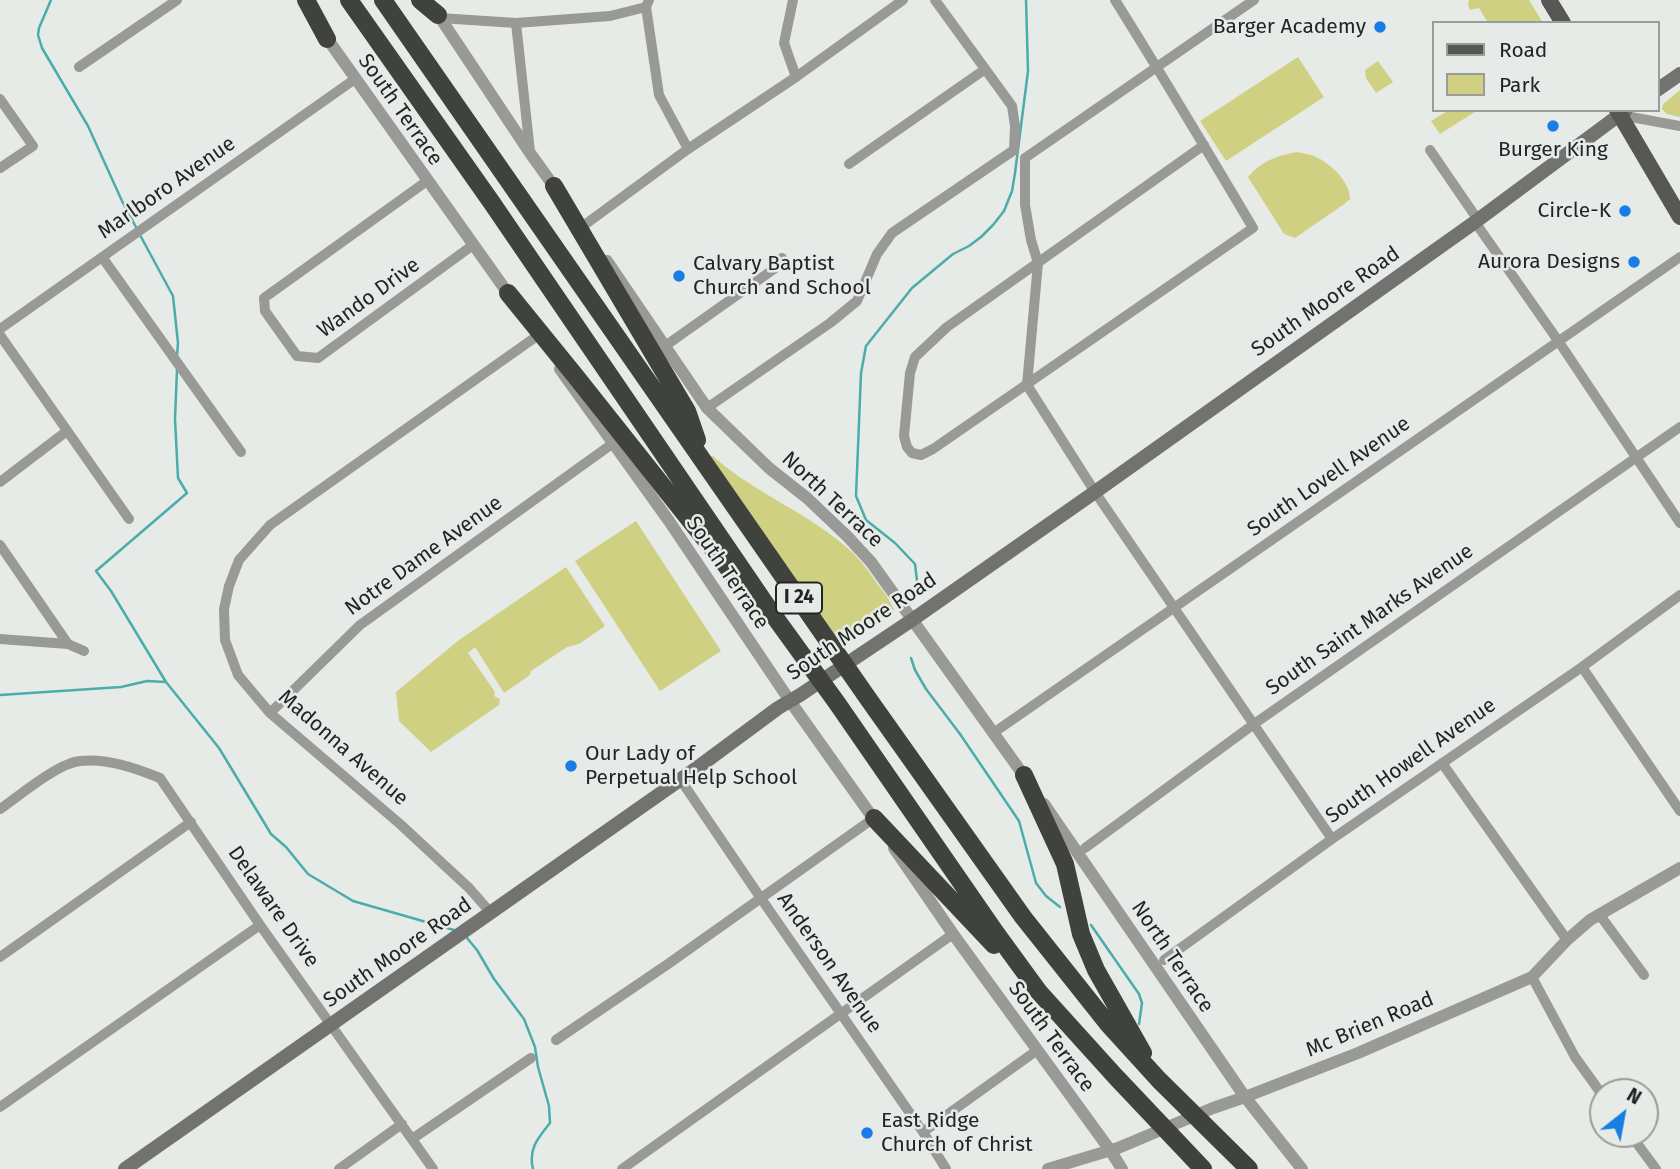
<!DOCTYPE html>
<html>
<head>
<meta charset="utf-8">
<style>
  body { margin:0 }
  #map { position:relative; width:1680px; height:1169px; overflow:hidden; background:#e7ebe7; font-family:"Fira Sans",sans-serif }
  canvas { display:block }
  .legend { position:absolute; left:1432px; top:21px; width:228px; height:91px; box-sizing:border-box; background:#e7ebe7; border:2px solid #999c99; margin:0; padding:9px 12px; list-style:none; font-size:21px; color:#232524 }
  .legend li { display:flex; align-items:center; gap:14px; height:35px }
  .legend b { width:35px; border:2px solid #999c99 }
  .north { position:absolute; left:1589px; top:1078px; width:70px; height:70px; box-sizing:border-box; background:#e7ebe7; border:2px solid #999c99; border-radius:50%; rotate:31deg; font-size:19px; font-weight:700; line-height:28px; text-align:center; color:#232524 }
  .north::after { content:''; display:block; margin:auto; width:24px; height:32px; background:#187de5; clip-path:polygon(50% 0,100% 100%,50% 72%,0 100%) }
</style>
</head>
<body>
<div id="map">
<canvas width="1680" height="1169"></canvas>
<ul class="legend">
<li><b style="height:9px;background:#575855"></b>Road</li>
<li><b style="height:19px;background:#d0d083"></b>Park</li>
</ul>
<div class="north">N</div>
</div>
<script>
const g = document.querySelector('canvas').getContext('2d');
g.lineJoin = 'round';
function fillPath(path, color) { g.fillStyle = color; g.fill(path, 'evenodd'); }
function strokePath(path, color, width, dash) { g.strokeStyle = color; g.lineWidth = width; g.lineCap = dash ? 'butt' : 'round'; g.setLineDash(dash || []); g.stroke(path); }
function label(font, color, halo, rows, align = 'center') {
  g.font = font + ' "Fira Sans",sans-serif'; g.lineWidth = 5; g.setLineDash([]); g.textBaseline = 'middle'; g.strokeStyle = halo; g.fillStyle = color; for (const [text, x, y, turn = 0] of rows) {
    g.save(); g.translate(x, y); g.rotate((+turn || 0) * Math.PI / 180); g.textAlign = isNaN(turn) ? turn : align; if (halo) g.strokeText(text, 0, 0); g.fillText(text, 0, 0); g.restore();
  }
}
fillPath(new Path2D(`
  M1469 0H1529L1543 23H1488L1479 8 1470 10 1468 5Z
  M1298 57 1324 97 1226 161 1200 121Z
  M1378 61 1393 82 1376 93 1366 78 1365 70Z
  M1680 90V117L1667 114 1662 109 1663 104Z
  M1449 110H1478L1440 134 1431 121Z
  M1297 152C1302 153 1309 154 1314 156 1330 163 1350 181 1350 199L1343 205 1295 238 1284 234 1248 177C1262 161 1276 156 1297 152Z
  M708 456H713C755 494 810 513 852 552 861 561 869 571 876 582 883 590 889 599 894 609L841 648Z
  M636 521 721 651 660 691 575 561Z
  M566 567 605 626 579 644 567 647 531 671 530 675 504 693 475 647 468 653 495 692 494 696 500 699 499 705 431 752 399 721 396 692 459 640Z`), '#d0d083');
strokePath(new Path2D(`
  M51 0 39 28 38 35 42 48 88 126 122 201 137 229
  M140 235 173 296 178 343 177 356
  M177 370 175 419 178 478 187 493 96 571 111 591 166 682 219 748 271 834 286 847 308 874 353 901 454 930
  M917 581 915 564 895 543 866 520 856 496 861 373 866 346 912 288 953 254 969 246 981 237 993 225 1004 211 1012 191 1015 173 1028 71 1026 0
  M911 658 915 670 926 689 960 734 1019 821 1036 883 1046 896 1060 907
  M0 695 121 687 147 681 166 682
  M1091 925 1139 994 1142 1003 1139 1024
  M467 938 477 950 494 979 524 1019 535 1047 538 1067 549 1106 550 1123C538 1138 528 1149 533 1169`), '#4baca9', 2.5);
strokePath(new Path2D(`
  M793 0 784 43 796 77
  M935 0 1012 106 1015 126 1014 150
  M1115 0C1162 75 1208 152 1253 228L933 449 921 455 912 453 907 447 904 436 910 373 915 357 947 327 1204 145
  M646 7 659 95 688 149
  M440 18 516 23 610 16 646 7 649 0
  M516 23 530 152
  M79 67 177 0
  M0 99 33 146 0 168
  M1620 115 1680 126
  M1430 150 1478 220
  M1025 158V205L1031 240 1038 263 1027 385 1095 492 1332 839
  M1025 158 1254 0
  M849 164 984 70
  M427 181 264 298 265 311 297 356 318 358 473 245
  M1475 222 1559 342 1680 523
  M583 226 688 149 796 77 903 0
  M102 257 241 452
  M0 329 355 79
  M0 335 129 519
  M665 346 774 269 782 258
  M707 408 830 323 857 301 877 254 892 233 1014 150
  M0 482 67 431
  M0 545 68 644 84 651
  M0 639 68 644
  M1582 667 1680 811
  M270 713 360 625 612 444
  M999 729 1680 257
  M1442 763 1567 940
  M680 779 760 897 923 1132 946 1169
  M0 809C19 796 58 763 80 761 107 758 135 768 160 778L260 925 433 1169
  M1085 848 1254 724 1680 427
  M491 913 469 888 400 824 270 713 238 675 225 640 224 609 229 586 239 560 270 525 537 336
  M1599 914 1644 975
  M0 957 191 822
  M1164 960 1332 839 1582 667 1680 595
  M1532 977 1575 1057 1603 1096
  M556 1040 668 964 874 818
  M0 1107 260 925
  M923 1132 1036 1051
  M1630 1134 1656 1169
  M412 1139 531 1058
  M339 1169 402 1124
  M622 1169 953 934`), '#999a98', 10);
strokePath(new Path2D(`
  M435 10 530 153 558 192
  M324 34 512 299
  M607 261 707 408 769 468 807 498 847 536 871 562 1027 780
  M560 369 669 521 790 701 878 825
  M1044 804 1245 1097 1302 1169
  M894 848 953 934 1110 1150 1122 1169
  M1048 1169 1118 1148 1213 1108 1245 1097 1358 1053 1532 977 1567 940 1590 920 1680 868`), '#999a98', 12);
strokePath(new Path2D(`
  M1657 90 1680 74
  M125 1169 701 765 778 708 800 695 912 620 1095 492 1475 222 1626 110`), '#727371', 14);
strokePath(new Path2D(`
  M1549 0 1563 23
  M1617 110 1680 217`), '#575855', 16);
strokePath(new Path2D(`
  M306 0 327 39
  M349 0 492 203 769 609 837 703 996 933 1039 992 1115 1076 1203 1169
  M383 0 867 697 1023 917 1108 1024 1159 1080 1249 1169
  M420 0 438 15
  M554 186 687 411 697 440
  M508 293 577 378 735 577
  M1024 775 1065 864 1081 934 1096 970 1143 1053
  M874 818 994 945`), '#40423e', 18);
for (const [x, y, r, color] of [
  [1380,27,7,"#187de5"],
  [1553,126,7,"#187de5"],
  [1625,211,7,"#187de5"],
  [1634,262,7,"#187de5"],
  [679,276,7,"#187de5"],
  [571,766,7,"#187de5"],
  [867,1133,7,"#187de5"]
]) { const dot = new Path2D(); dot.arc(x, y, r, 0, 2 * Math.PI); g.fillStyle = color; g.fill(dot); strokePath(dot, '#e7ebe7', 2.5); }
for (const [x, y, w] of [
  [799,598,46]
]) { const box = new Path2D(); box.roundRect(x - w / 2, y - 15.5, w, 31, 5); g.fillStyle = '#e7ebe7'; g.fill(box); strokePath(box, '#232524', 2); }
label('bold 19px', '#232524', null, [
  ["I 24",799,598]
]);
label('21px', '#232524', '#e7ebe7', [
  ["Barger Academy",1366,27],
  ["Burger King",1553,150,"center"],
  ["Circle-K",1611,211],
  ["Aurora Designs",1620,262],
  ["Calvary Baptist",693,264,"left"],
  ["Church and School",693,288,"left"],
  ["Our Lady of",585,754,"left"],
  ["Perpetual Help School",585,778,"left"],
  ["East Ridge",881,1121,"left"],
  ["Church of Christ",881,1145,"left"]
], 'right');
label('21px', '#232524', '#e7ebe7', [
  ["South Terrace",400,110,55],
  ["Marlboro Avenue",167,188,-35],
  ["Wando Drive",369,298,-36],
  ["South Moore Road",1326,302,-35],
  ["South Lovell Avenue",1329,477,-35],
  ["North Terrace",832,500,43],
  ["Notre Dame Avenue",424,556,-36],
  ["South Terrace",727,573,56],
  ["South Saint Marks Avenue",1370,620,-35],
  ["South Moore Road",862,627,-34],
  ["Madonna Avenue",343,748,41],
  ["South Howell Avenue",1411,761,-35],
  ["Delaware Drive",273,907,55],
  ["South Moore Road",398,953,-35],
  ["North Terrace",1172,957,56],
  ["Anderson Avenue",829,963,55],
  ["Mc Brien Road",1370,1025,-23],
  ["South Terrace",1051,1037,54]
]);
</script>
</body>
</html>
